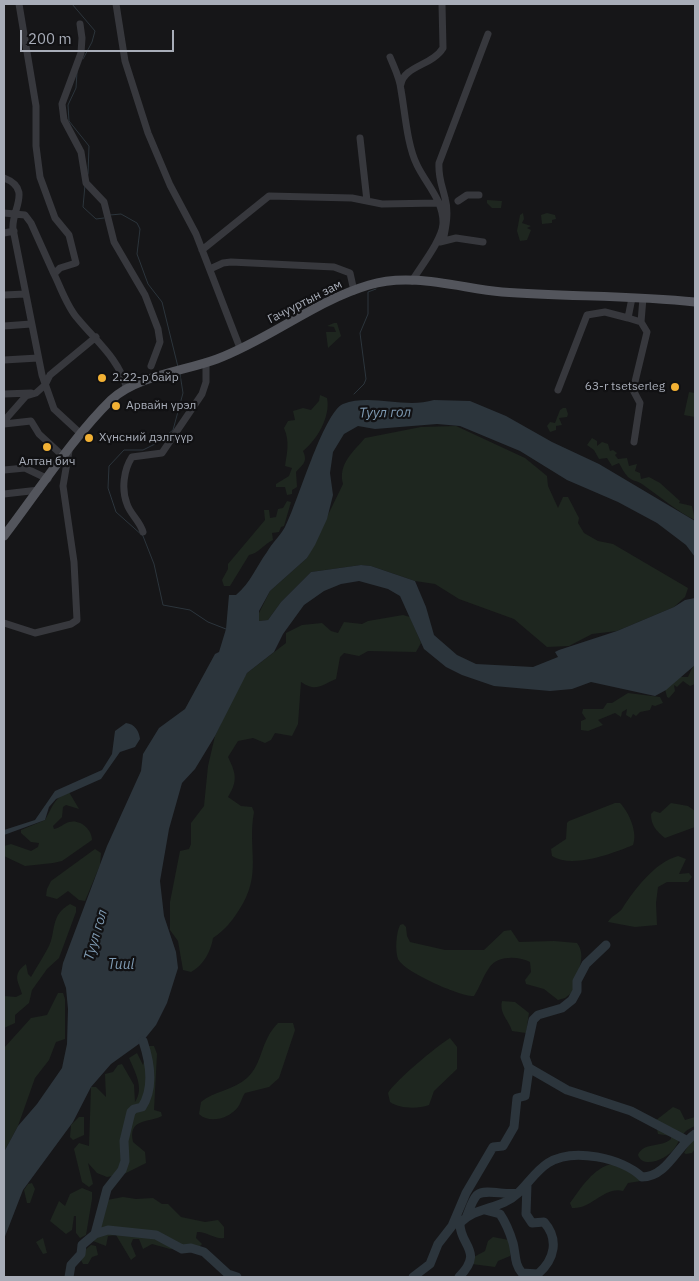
<!DOCTYPE html>
<html>
<head>
<meta charset="utf-8">
<style>
  body { margin:0 }
  #map { position:relative; width:699px; height:1281px; overflow:hidden; background:#161618; font-family:"IBM Plex Sans",sans-serif }
  canvas { display:block }
  .frame { position:absolute; inset:0; border:5px solid #a8adb8; pointer-events:none }
  .scale { position:absolute; left:20px; top:30px; width:154px; height:22px; box-sizing:border-box; border:2px solid #a8adb8; border-top:0; padding-left:6px; font-size:15px; line-height:18px; white-space:nowrap; color:#a8adb8; -webkit-text-stroke:4px #111113; paint-order:stroke }
</style>
</head>
<body>
<div id="map">
<canvas width="699" height="1281"></canvas>
<div class="frame"></div>
<div class="scale">200 m</div>
</div>
<script>
const g = document.querySelector('canvas').getContext('2d');
g.lineJoin = 'round';
function fillPath(path, color) { g.fillStyle = color; g.fill(path, 'evenodd'); }
function strokePath(path, color, width, dash) { g.strokeStyle = color; g.lineWidth = width; g.lineCap = dash ? 'butt' : 'round'; g.setLineDash(dash || []); g.stroke(path); }
function label(font, color, halo, rows, align = 'center') {
  g.font = font + ' "IBM Plex Sans",sans-serif'; g.lineWidth = 4.5; g.setLineDash([]); g.textBaseline = 'middle'; g.strokeStyle = halo; g.fillStyle = color; for (const [text, x, y, turn = 0] of rows) {
    g.save(); g.translate(x, y); g.rotate((+turn || 0) * Math.PI / 180); g.textAlign = isNaN(turn) ? turn : align; if (halo) g.strokeText(text, 0, 0); g.fillText(text, 0, 0); g.restore();
  }
}
fillPath(new Path2D(`
  M487 200 502 201 501 208H492L487 203Z
  M523 213 524 219 522 223 531 226 527 228 531 230 527 240 520 241 517 231 520 215Z
  M547 213 555 215 556 219 552 220V223L542 224 541 215Z
  M334 323H337L341 336 328 348 326 332H336L334 327 327 326Z
  M689 392 695 393V417L684 415Z
  M320 395 327 398C331 416 317 440 303 451 308 462 303 464 296 472L297 487 292 490V494L287 495 285 487H276V484L289 476 292 468 285 466C287 452 290 442 284 428L288 421 295 420 293 411 303 408 311 410 319 401Z
  M563 408H566L568 414 567 417 559 418 562 425 556 426V430L550 432 547 426 550 422 555 423 560 410Z
  M456 426 525 458 547 476 548 486 558 508 563 497H568L579 518 578 523 584 533 598 541 613 544 688 588 685 597 674 607 617 631 592 634 569 646 547 647 514 619 459 599 435 584 415 581 371 566 361 565 311 572 281 602 268 620 259 621 258 615 270 591 307 558 343 484C338 464 353 452 365 438L421 427Z
  M592 438 597 441V446L602 442 608 444 610 451 613 450 617 453 615 455 618 459 627 458 629 466 637 464 635 471 640 473 641 479 649 477 660 483 680 501 679 503 692 506 695 520C678 512 659 496 642 484 638 481 632 481 628 477 624 473 622 468 619 463L612 466 607 458 599 459 594 450 587 445Z
  M287 501 291 502 284 526 281 527 279 532 272 533 273 540C264 544 259 553 249 555L230 586H224L222 580 228 569V564L265 520 264 510H269L270 518 276 517 278 509 283 508Z
  M403 615 410 617 421 643 416 652 368 651 359 656 344 653 340 657 336 679C320 686 316 692 301 682L298 724 292 736 275 733 271 740 265 743 253 738 238 741 228 757C236 773 238 781 228 797L241 806 252 807 254 812C247 850 263 874 239 910 232 921 225 930 213 938 211 951 203 966 191 972L183 970 178 941 170 930V902L180 851 189 849 191 844V823L204 806 208 766 215 736 239 685 247 673 286 643V633L302 625 322 623 331 631 338 633 344 622 362 624 368 621Z
  M695 662V684L690 686 683 681 677 687 674 685 675 691 669 698 667 697 665 689 679 677H688Z
  M628 693 660 697 663 703 655 706 652 705 650 710 640 712 636 716 633 714 631 718 626 715 627 709 622 712 621 717 615 713 598 720 603 725 588 731 581 730V721L586 719 582 713 583 709H603L607 703H612Z
  M69 792 79 809 66 805 63 807 62 817 53 826 54 829C60 828 63 824 69 822 80 819 92 829 92 840L62 861 53 863 25 866 4 856V846L11 844 31 851 38 847 39 843 31 842 21 833V830L45 820C53 807 53 798 69 792Z
  M615 803H620C629 812 638 833 633 845 614 853 572 869 552 856L551 849 566 839 567 823 569 821Z
  M671 803 688 806 695 811V827L665 838C656 831 651 825 651 814L654 811 660 813Z
  M95 849 101 853 100 865 85 901 79 900 68 891 57 899 46 896 47 889 51 881Z
  M678 856 686 859 679 874 689 873 692 877 688 882H667L658 887 656 903 657 925 635 927 608 922C611 916 618 914 622 909 634 890 655 862 678 856Z
  M70 904 76 907V912L59 958 47 969 32 990 29 1003 15 1015V1023L4 1028V996L16 997 22 994C19 982 11 975 26 964L28 974 31 977C37 966 44 956 49 946 56 932 50 915 70 904Z
  M403 924 406 927 407 936 410 942 445 950H484L504 931 511 930 519 942 554 941 577 943C588 957 575 974 574 991L565 998 558 1000 544 989 526 984 525 980 531 972 530 962C519 956 497 955 489 968 483 976 480 987 474 996 461 997 404 972 398 959 395 951 396 933 400 925Z
  M58 993H63L65 999V1039L56 1042 49 1060 35 1078 18 1126 4 1152V1048L31 1018 47 1015Z
  M502 1001 515 1002 529 1013 526 1033 512 1031C509 1020 499 1014 502 1001Z
  M278 1023H293L295 1030 279 1078 269 1087 245 1093C242 1097 241 1103 238 1107 229 1119 209 1124 199 1114L201 1102C214 1091 234 1090 247 1078 263 1064 260 1041 278 1023Z
  M450 1038 457 1047V1069L434 1091 429 1105C418 1109 400 1109 390 1102L388 1093C394 1082 438 1045 450 1038Z
  M148 1046H154L157 1054 154 1110 161 1112 162 1116C148 1123 128 1118 133 1142L145 1152 146 1163 124 1174 107 1177 97 1173 88 1163 93 1184 89 1187 82 1182 74 1149 79 1143 89 1146 91 1087H96L106 1097 105 1074 113 1072 118 1065 122 1064 134 1085 135 1102C145 1088 134 1070 129 1058L137 1053 143 1065Z
  M673 1107 680 1110 685 1120 695 1117V1126C691 1128 688 1129 685 1132 680 1137 678 1144 674 1149 668 1158 643 1170 638 1155 643 1142 661 1148 671 1139V1136L658 1134 655 1121Z
  M79 1117H84V1135L73 1140 70 1137 71 1125Z
  M695 1138V1149L692 1153 686 1154 684 1153 691 1141Z
  M612 1164C622 1167 638 1169 641 1181L628 1183 623 1191C604 1186 591 1210 572 1208L570 1203C580 1189 594 1167 612 1164Z
  M32 1183 35 1189 30 1203H27L24 1190 28 1184Z
  M82 1188 92 1192V1199L86 1235 80 1238 76 1233V1216H74L72 1230 66 1234 50 1221 59 1201 65 1206 70 1194Z
  M123 1197 136 1199 153 1198 162 1204H168L181 1217 205 1222 218 1220 224 1227V1238C216 1240 206 1231 197 1232L196 1238 202 1244 200 1246 170 1249 152 1244 143 1249 139 1239H133L131 1244 136 1256 131 1260 116 1235 108 1236 106 1246 93 1241 107 1200Z
  M493 1237 509 1240 512 1248 510 1256 498 1261 495 1267 472 1264V1258L485 1251 488 1241Z
  M43 1238 47 1253 43 1254 36 1242Z
  M91 1245 96 1246 98 1255 92 1257 88 1264H83L80 1258 85 1250Z`), '#1e261f');
fillPath(new Path2D(`
  M434 400 470 401 506 416 552 442 599 464 695 521V557L686 545 657 523 618 502 567 480 520 451 460 426 437 424 375 429 358 426 344 434 333 452 330 473 333 495 327 519 315 545 307 558 270 591 259 611V621L268 620 281 602 311 572 361 565 371 566 415 581 426 607 434 635 457 655 476 664 533 667 558 657 555 652 559 650 617 631 674 607 685 600 695 598V665L666 690 655 696 591 682 572 689 550 691 494 686 462 675 446 667 424 649 400 596 388 589 359 581 341 584 324 591 304 605 283 634 274 652 247 673 215 736 195 769 182 783 169 829 160 881 164 916 176 952 178 968 167 1003 156 1025 143 1041 111 1064 91 1087 73 1122 23 1190 4 1239V1152L18 1126 37 1104 62 1068 67 1044 68 1009 66 988 61 974 63 963 107 846 141 771 143 754 159 728 185 709 215 654 219 652 226 629 229 595H236C251 582 256 567 267 552 272 543 280 536 285 527 297 505 323 413 343 404 371 393 404 409 434 400Z
  M126 723C135 724 139 731 140 739L135 747 120 752 101 779 56 799 49 807 45 820 4 835V830L35 820 55 791 102 770 112 754 115 731Z`), '#2c353c');
strokePath(new Path2D(`
  M72 4 95 31 92 42 83 59
  M77 72 76 88 68 105 69 121 89 146 88 174
  M85 185 83 207 96 219 104 218
  M110 215 121 214 137 223 140 229 137 254 148 284 162 302 178 367
  M180 374 183 393 173 430 157 443 143 450H124L109 466 108 488 116 512 143 536 154 564 163 605 190 610 208 622 226 629
  M354 394 364 384 366 379 360 333 368 314V292L376 289`), '#2c353c', 1);
strokePath(new Path2D(`
  M529 1068 567 1090 631 1111 686 1140
  M485 1210 500 1214C506 1223 510 1233 513 1243 516 1254 514 1264 522 1273L538 1274C555 1259 559 1239 544 1222L532 1223 526 1214 527 1184
  M466 1218C469 1211 472 1200 477 1195 486 1188 506 1196 518 1193
  M95 1234 108 1230 156 1235 182 1249 191 1248 204 1252 228 1274 237 1277
  M69 1277 71 1265 81 1254 82 1245 95 1234 107 1189 122 1170 125 1161 124 1141 131 1112 134 1109 142 1107C155 1087 150 1062 143 1041
  M413 1277 430 1264 438 1244 452 1226 466 1193 493 1147 503 1146 514 1127 517 1098 525 1096 529 1068 525 1057 533 1020 538 1015 562 1008 572 1000 577 991V981L586 964 606 945
  M459 1277C485 1251 459 1245 460 1223 472 1210 491 1209 505 1202 523 1194 531 1174 548 1163 573 1147 622 1158 642 1177 667 1177 677 1146 695 1134`), '#2c353c', 9);
strokePath(new Path2D(`
  M19 4 36 106V146L40 177 55 218 69 235 76 263 60 268 54 274C61 288 67 307 78 319 97 342 119 359 127 389
  M116 4 125 61 148 133 170 185 196 234 240 348
  M80 24 82 38 81 53 62 104 64 120 81 152 86 183 104 202 114 242 145 295 158 329 160 342 151 366
  M390 57C394 67 400 78 401 90 405 112 407 145 417 165 426 184 444 201 443 224 442 240 421 266 412 281
  M401 84C404 66 433 65 443 48L442 4
  M360 138 367 201
  M4 178C33 189 11 210 13 229L42 375 54 409 81 434
  M458 201 467 195H479
  M4 213 25 215 31 223 54 274
  M4 233 14 231
  M443 241C446 227 449 212 445 198 442 185 438 177 439 163L488 34
  M440 242 456 238 483 242
  M202 250 269 196 352 198 382 204 439 203
  M210 269 223 263 231 262 334 267 350 273 354 291
  M4 295 25 294
  M628 318 641 322 647 332 633 390 640 403 634 442
  M641 322 643 298
  M4 326 31 324
  M4 360 38 358
  M558 390 587 315 605 312 628 318 632 298
  M4 394 31 393
  M4 421 26 396 36 393 45 385 50 375 96 337
  M4 424 31 421 39 434 64 457
  M4 470 25 468 48 479
  M4 494 39 490
  M143 532C140 521 130 514 127 504 121 489 124 469 132 457L162 453 202 394 206 382V362
  M4 623 35 633 71 624 77 620 74 562 63 486 69 451`), '#37383d', 7);
strokePath(new Path2D(`
  M4 536C37 493 73 437 111 400 136 376 185 371 217 359 270 339 315 301 369 285 411 272 460 288 502 292 567 297 631 295 695 302`), '#53555c', 9);
for (const [x, y, r, color] of [
  [102,378,5,"#f2b134"],
  [675,387,5,"#f2b134"],
  [116,406,5,"#f2b134"],
  [89,438,5,"#f2b134"],
  [47,447,5,"#f2b134"]
]) { const dot = new Path2D(); dot.arc(x, y, r, 0, 2 * Math.PI); g.fillStyle = color; g.fill(dot); strokePath(dot, '#111113', 2); }
label('12px', '#a8adb8', '#111113', [
  ["Гачууртын зам",305,302,-27]
]);
label('12px', '#a8adb8', '#111113', [
  ["2.22-р байр",112,378],
  ["63-r tsetserleg",665,387,"right"],
  ["Арвайн үрэл",126,406],
  ["Хүнсний дэлгүүр",99,438],
  ["Алтан бич",47,462,"center"]
], 'left');
label('italic 14px', '#7f9bb3', '#111113', [
  ["Туул гол",385,413,-1],
  ["Туул гол",96,935,-74],
  ["Tuul",121,965]
]);
</script>
</body>
</html>
